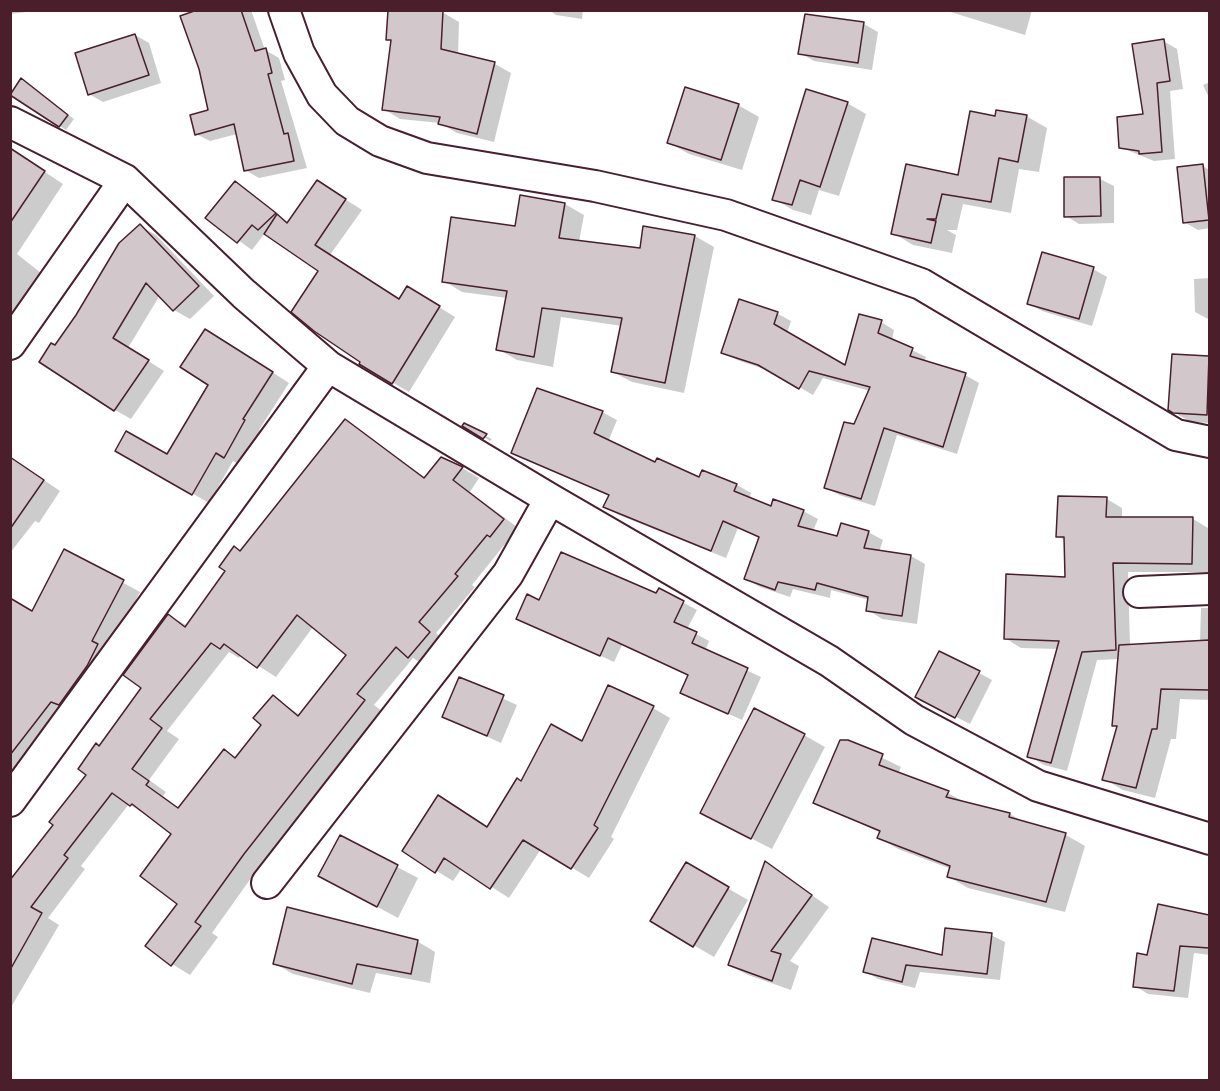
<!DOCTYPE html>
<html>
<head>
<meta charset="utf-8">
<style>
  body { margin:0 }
  #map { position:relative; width:1220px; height:1091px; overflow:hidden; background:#fff; font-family:"Architects Daughter",sans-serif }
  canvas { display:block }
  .frame { position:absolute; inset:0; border:12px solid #4a1f2b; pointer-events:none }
</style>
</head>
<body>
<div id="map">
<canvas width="1220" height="1091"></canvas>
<div class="frame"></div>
</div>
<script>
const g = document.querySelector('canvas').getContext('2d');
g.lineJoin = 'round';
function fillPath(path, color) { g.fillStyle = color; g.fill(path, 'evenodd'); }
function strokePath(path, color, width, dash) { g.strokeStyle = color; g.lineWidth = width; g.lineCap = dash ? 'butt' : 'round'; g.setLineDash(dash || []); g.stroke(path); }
fillPath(new Path2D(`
  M10 10H35V11L10 14Z
  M202 10H251L265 50 279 58 285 80 281 81 307 168 259 178 245 170 237 134 210 141 196 134 210 111Z
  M549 10H583L582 19 556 15Z
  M944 10H1032L1025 35Z
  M442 12 459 22 458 55 495 64 511 73 494 142 457 133 440 123 400 119 384 109 392 42 388 39Z
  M806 15 864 24 878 32 872 70 814 61 800 53Z
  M135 35 149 43 161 83 103 102 89 94Z
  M1163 41 1177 49 1183 89 1170 91 1175 159 1154 161 1120 147 1144 116Z
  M21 80 74 119 66 130 11 93Z
  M1210 82V100L1203 85Z
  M847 103 866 114 839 196 819 190 811 215 793 210 774 199Z
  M738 105 759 117 742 170 689 154 668 142Z
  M1026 116 1047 128 1039 172 1019 169 1011 213 963 204 957 230H947L956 235 952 253 913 245 893 233 959 177 996 118Z
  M10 149 63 184 17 254 46 277 10 324Z
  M1202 166 1210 170V228L1198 230 1184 222Z
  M1100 179 1114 186V223L1079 224 1066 216Z
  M318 182 362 210 330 255 400 300 423 297 455 317 409 392 361 364 362 361 320 271 265 233 252 250 207 218 235 183 289 223Z
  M565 204 584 215 579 242 641 250 695 236 714 247 684 393 632 382 613 372 622 326 561 317 553 367 517 360 498 349 507 298 462 292 444 281 516 227Z
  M140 226 156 235 214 296 190 319 174 310 160 295 128 348 164 371 131 419 115 410 56 347Z
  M1093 269 1107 277 1092 326 1042 311 1029 304Z
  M1210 278V320L1195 312 1194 279Z
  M740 301 778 314 791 321 787 333 846 367 881 322 894 330 892 340 926 357 924 362 965 375 979 383 957 454 897 435 875 506 839 495 825 487 870 391 823 378 813 395 773 372 737 360 723 352Z
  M222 340 289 383 259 430 261 431 241 466 233 461 209 503 117 450 167 456 210 384Z
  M1173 356 1210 357V423L1191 422 1170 410Z
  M602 412 617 420 608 442 656 464 700 479 703 472 737 485 751 493 749 499 771 508 803 511 818 519 813 531 839 537 868 532 883 540 879 552 911 556 925 564 917 624 882 619 868 610 869 600 831 590 830 598 793 589 790 597 760 587 746 579 761 538 738 528 726 558 619 515 605 507 610 496 513 453Z
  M346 421 426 478 462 468 479 478 470 492 521 530 508 546 505 544 472 585 475 587 436 633 447 643 427 667 413 658 374 705 382 711 261 864 212 933 218 937 190 975 172 964 179 904 173 833 129 804 81 866 85 869 48 918 59 925 10 1009V886L55 825 88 775 100 747 143 687 169 616 188 626 241 552ZM313 627 348 655 300 715 273 697 263 724 237 758 225 751 180 809 163 796 166 792 149 780 179 739 167 731 229 652 239 658 241 655 276 677Z
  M465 425 486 436 492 439 490 441Z
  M10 457 60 491 39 523 35 521 10 553Z
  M1107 499 1122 508V518L1193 519 1208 528V572H1128L1130 646 1200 642 1201 608H1210V700L1180 699 1176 739H1171L1155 798 1123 790 1104 779 1118 727 1114 725 1119 659 1097 660 1067 771 1044 765 1029 756 1059 649 1021 648 1005 638 1067 578 1066 541 1058 536Z
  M65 551 140 592 108 652 15 774 10 771V600L32 613Z
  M660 590 697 610 687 629 709 641 705 651 761 677 742 720 682 693 690 676 622 645 614 662 518 618 540 602 657 595Z
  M979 673 992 680 970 724 930 704Z
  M460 679 517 705 501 743 444 717Z
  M653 708 670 718 611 837 614 839 589 878 541 849 509 898 462 868 453 881 404 851 488 828 521 782 582 743Z
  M804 735 825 747 772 849 723 824Z
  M848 741 901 767 898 774 948 793 968 804 1010 814 1027 824 1066 835 1085 846 1065 912 968 888 949 877 951 869 898 849 879 838 881 833 815 802Z
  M340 837 418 878 398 918 320 876Z
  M765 863 829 907 790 961 799 966 791 990 748 975 729 965Z
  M686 864 748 900 714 957 652 921Z
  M1159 906 1210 916V955L1194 953 1188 998 1148 994 1135 986 1148 956Z
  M991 935 1005 942 1000 980 920 972 915 988 878 979 865 971 943 957Z
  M417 941 435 952 430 983 376 973 370 993 293 974 274 963Z`), '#0003');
const building = new Path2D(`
  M197 10H241L255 51 266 48 272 73 268 74 284 134 288 133 294 161 244 171 234 124 195 135 190 115 208 110 199 69 180 16Z
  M388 10 443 11 441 49 495 62 477 134 438 124 440 117 382 110 391 40H386Z
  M805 14 864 22 858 63 798 54Z
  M135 34 149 75 88 95 75 53Z
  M1164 39 1170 81 1157 83 1162 152 1139 154V151L1119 148 1117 117 1143 114 1132 44Z
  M21 78 68 115 59 127 10 95Z
  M685 87 739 104 721 160 667 143Z
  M806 89 848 102 820 187 800 180 792 205 772 200Z
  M996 110 1027 115 1018 162 999 158 991 202 942 194 936 219H927L936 221 931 243 891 234 906 164 958 175 970 111 995 116Z
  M10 148 45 171 10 223Z
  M1203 164 1209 220 1183 223 1177 167Z
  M1064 177H1100L1101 216 1064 217Z
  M317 180 346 199 315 245 399 299 407 286 440 306 392 384 359 364 360 362 314 331 291 312 318 271 264 234 277 214 287 223Z
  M235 181 276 213 258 230 252 225 237 243 205 218Z
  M520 195 565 203 559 238 640 248 643 226 695 235 665 383 611 372 622 318 542 308 534 357 496 350 507 291 442 282 451 217 515 226Z
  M140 224 199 286 173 311 146 283 113 338 149 360 114 411 39 362 51 343 55 345 76 315 119 243Z
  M1042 252 1094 267 1079 319 1027 304Z
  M739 299 778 312 774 324 845 365 859 314 882 320 878 333 913 348 910 356 966 373 943 447 884 428 861 499 824 488 844 422 854 424 870 387 809 371 799 389 758 365 721 353Z
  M205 329 273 372 243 419 245 420 224 458 216 453 192 495 115 451 126 431 167 454 208 385 180 367Z
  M1172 354 1209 356 1207 415 1173 413 1168 410Z
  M537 388 603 411 594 433 655 462 657 458 699 477 702 470 737 484 734 491 771 506 773 499 804 510 798 526 837 536 841 523 869 531 864 548 911 555 902 616 866 611 868 597 817 583 815 590 778 582 775 590 744 579 759 537 723 521 711 551 603 507 609 495 511 453Z
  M345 419 424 478 441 457 463 467 453 480 504 519 490 537 487 535 455 574 458 576 419 622 430 632 408 658 396 647 357 694 365 700 244 854 195 922 201 926 171 966 145 946 177 904 140 876 171 834 132 804 130 806 112 793 64 855 68 858 31 907 42 913 10 970V880L53 825 49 822 86 775 78 769 96 743 99 746 141 688 123 675 168 614 185 627 225 571 219 567 234 546 240 551ZM297 615 346 655 298 716 273 695 253 718 261 725 235 758 224 749 178 808 146 785 149 781 132 769 162 728 150 719 211 643 220 649 224 644 257 668Z
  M464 423 487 434 483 439 462 426Z
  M10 457 44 480 10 529Z
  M1058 496 1107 497 1106 517H1193L1192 564 1113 563 1116 650 1082 652 1051 763 1027 757 1059 641 1004 639 1006 574 1065 577 1064 537H1056Z
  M64 549 124 580 92 641 98 644 87 666 59 705 51 702 10 755V598L32 611Z
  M561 552 656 593 659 588 684 601 674 622 697 632 692 643 748 668 728 714 680 693 688 675 608 638 600 656 516 619 527 594 539 600Z
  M1209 640V690L1161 689 1157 729H1152L1136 788 1102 780 1117 726H1112L1119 645Z
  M939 651 980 671 955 718 915 697Z
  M459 677 504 695 487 736 442 717Z
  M608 685 654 706 594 825 598 828 571 869 523 840 490 889 444 858 435 873 402 851 438 795 487 827 517 778 521 781 551 724 582 741Z
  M754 708 805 734 751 839 700 813Z
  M840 740H848L883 754 879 765 949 791 946 797 1010 813 1009 817 1066 833 1046 902 947 877 950 866 877 838 880 831 813 803Z
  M340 835 398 865 377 907 318 876Z
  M765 861 812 895 771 951 781 954 772 981 728 965Z
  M686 862 729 887 693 947 650 921Z
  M1158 904 1209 915V948L1180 946 1174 991 1133 987 1137 953 1147 955Z
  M287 907 418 940 411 974 357 964 352 984 273 964Z
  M945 928 992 933 987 974 906 965 902 982 863 972 872 938 942 955Z`);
fillPath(building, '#d2c7cb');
strokePath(building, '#4a1f2b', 1.5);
const street = new Path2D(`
  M284 10 299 53 322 95 347 121 380 141 427 158 595 186 726 215 921 284 1176 435 1210 442
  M10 122 125 180 244 294 328 366 550 499 829 661 914 720 1038 786 1210 839
  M10 344 125 180
  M1139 592 1210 589
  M10 801 328 366
  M267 883 508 574 550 499`);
strokePath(street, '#4a1f2b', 34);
strokePath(street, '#fff', 30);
</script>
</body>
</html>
